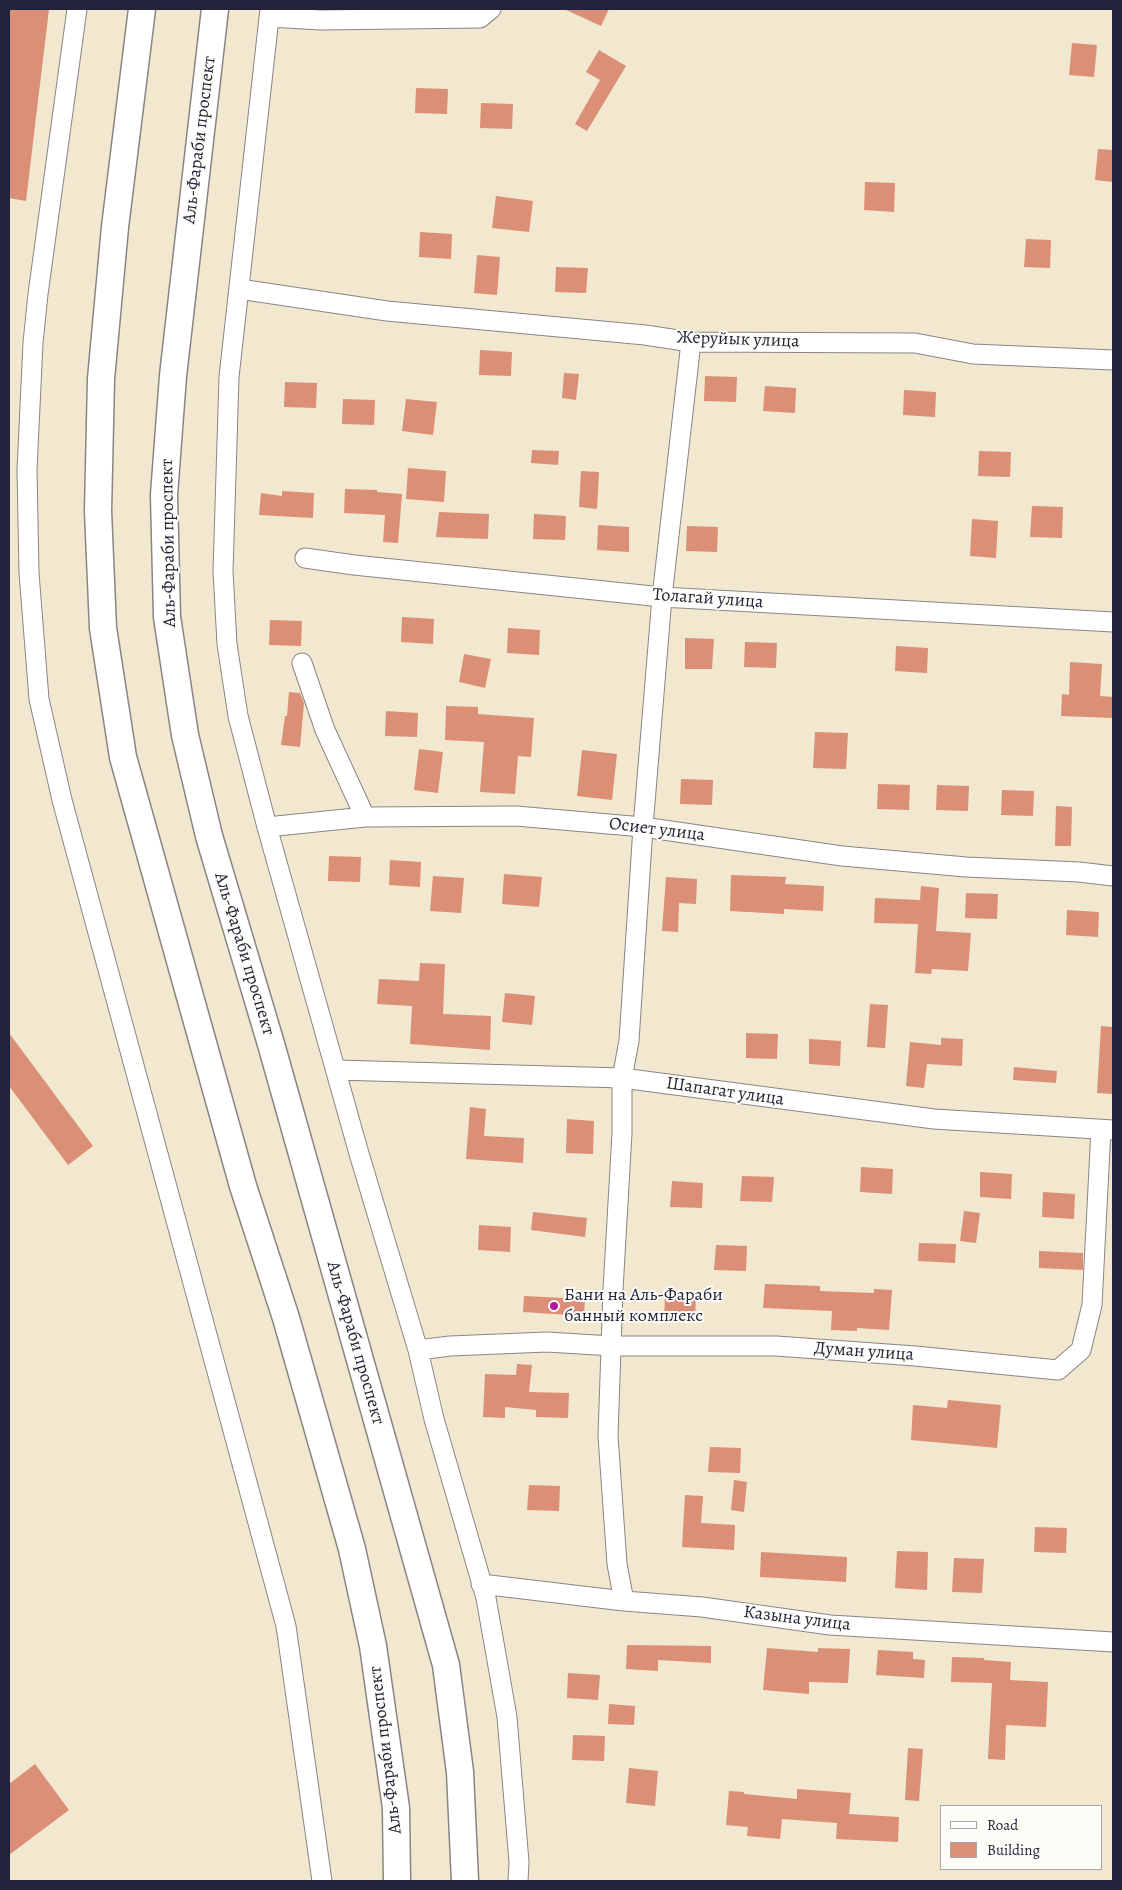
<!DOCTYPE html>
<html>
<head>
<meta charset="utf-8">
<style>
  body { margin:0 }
  #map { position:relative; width:1122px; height:1890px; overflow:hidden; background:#f1e8cf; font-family:Alegreya,serif }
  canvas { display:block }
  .frame { position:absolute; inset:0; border:10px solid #22223b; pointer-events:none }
  .legend { position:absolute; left:940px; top:1805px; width:162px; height:65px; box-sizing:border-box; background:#fdfcf7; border:1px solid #a5a5ac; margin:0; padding:6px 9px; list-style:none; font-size:15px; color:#22223b }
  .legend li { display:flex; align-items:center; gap:10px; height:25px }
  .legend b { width:25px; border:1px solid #a5a5ac }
</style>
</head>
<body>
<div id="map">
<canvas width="1122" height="1890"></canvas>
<div class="frame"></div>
<ul class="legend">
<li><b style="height:6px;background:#fff"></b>Road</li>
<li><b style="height:14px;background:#db8f76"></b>Building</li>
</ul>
</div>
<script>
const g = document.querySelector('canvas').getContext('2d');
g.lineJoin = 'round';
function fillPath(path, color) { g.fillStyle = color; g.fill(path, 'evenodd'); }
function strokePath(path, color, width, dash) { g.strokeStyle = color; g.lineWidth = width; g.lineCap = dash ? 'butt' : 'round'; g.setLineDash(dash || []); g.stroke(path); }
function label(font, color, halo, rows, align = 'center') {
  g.font = font + ' Alegreya,serif'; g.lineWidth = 4; g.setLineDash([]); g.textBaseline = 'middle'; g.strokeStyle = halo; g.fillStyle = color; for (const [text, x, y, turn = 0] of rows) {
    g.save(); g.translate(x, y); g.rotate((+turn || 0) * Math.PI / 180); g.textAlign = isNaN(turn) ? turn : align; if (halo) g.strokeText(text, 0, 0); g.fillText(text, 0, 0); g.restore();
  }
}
fillPath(new Path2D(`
  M9 9H49L26 201 9 198Z
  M564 9H609L601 26Z
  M1072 43 1097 45 1094 77 1069 75Z
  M599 50 626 66 587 131 575 124 600 80 586 72Z
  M416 88 448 89 447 114 415 113Z
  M481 103 513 104 512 129 480 128Z
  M1098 149 1113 150V182L1095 180Z
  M865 182 895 183 894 212 864 210Z
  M496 196 533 201 529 232 492 228Z
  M420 232 452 234 451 259 419 257Z
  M1026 239 1051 240 1050 268 1024 267Z
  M477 255 500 257 497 295 474 293Z
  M556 267 588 268 586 293 555 292Z
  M480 350 512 352 511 376 479 375Z
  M564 373 579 374 576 400 562 398Z
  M705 376 737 377 736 402 704 401Z
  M285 382 317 383 316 408 284 407Z
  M765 386 796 388 795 413 763 411Z
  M904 390 936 392 935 417 903 415Z
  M343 399 375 400 374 425 342 424Z
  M406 399 437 402 433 435 402 431Z
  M532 450 559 451 558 465 531 463Z
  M979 451 1011 452 1010 477 978 476Z
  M408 468 446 471 444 502 406 499Z
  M581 471 599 472 597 509 579 507Z
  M345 489 377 490V492L402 494 398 543 383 542 385 515 344 513Z
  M282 491 314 493 313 518 259 515 261 493 282 496Z
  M1032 506 1063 507 1062 538 1030 537Z
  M439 512 489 514 488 539 436 537Z
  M534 514 566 516 565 540 533 539Z
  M972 519 998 521 996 558 970 556Z
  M598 525 629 527V552L597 550Z
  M687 526 718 527 717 552 686 551Z
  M402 617 434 619 433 644 401 642Z
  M270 620 302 621 301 646 269 645Z
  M508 628 540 630 539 655 507 653Z
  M685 638 714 639 712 669H685Z
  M745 642 777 643 776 668 744 667Z
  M896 646 928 648 927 673 895 671Z
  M464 654 491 659 485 688 459 682Z
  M1070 662 1102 664 1100 696 1113 697 1112 718 1061 716 1062 694 1069 695Z
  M289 692 300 693 304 703 300 747 281 745 285 716H287Z
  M446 706 478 707V714L534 718 531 757 518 756 515 794 480 792 484 742 445 740Z
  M386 711 418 713 417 737 385 736Z
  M815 732 848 733 846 769 813 768Z
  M419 749 443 752 438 793 414 790Z
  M582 750 617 754 612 800 577 796Z
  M681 779 713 780 712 805 680 804Z
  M878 784 910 785 909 810 877 809Z
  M937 785 969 786 968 811 936 810Z
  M1002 790 1034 791 1033 816 1001 815Z
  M1056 806 1072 807 1071 846H1055Z
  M329 856 361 857 360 882 328 881Z
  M390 860 421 862 420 887 389 885Z
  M504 874 542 877 539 907 502 904Z
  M731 875 786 877 785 884 824 886 823 911 784 909V914L730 911Z
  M433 876 464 878 461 913 430 911Z
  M666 877 697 879 696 904 679 903 678 932 662 931Z
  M921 886 939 888 936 931 971 933 968 971 932 969 931 974 915 973 918 924 874 923 875 898 920 900Z
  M966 893 998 894 997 919 965 918Z
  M1067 910 1099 912 1098 937 1066 935Z
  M420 963 445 964 443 1014 491 1016 490 1050 410 1044 412 1006 377 1004 379 979 419 981Z
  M505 993 535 996 532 1025 502 1022Z
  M870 1004 888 1005 885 1048 867 1047Z
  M1101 1026 1113 1027 1112 1094 1097 1093Z
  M9 1033 93 1146 68 1165 9 1086Z
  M746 1033 778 1034 777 1059 746 1058Z
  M941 1038 963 1039 962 1066 927 1064 924 1088 906 1086 910 1042 941 1045Z
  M809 1039 841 1041 840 1066 809 1064Z
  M1014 1067 1057 1071 1056 1083 1013 1080Z
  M470 1107 486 1109 484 1136 524 1138 523 1163 466 1159Z
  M567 1119 594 1121 593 1154 566 1153Z
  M861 1167 893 1169 892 1194 860 1192Z
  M980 1172 1012 1174 1011 1199 980 1197Z
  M742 1176 774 1177 772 1202 740 1201Z
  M672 1181 703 1183 702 1208 670 1207Z
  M1043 1192 1075 1194 1074 1219 1042 1217Z
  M964 1211 980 1213 976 1243 960 1241Z
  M533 1212 587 1218 585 1237 531 1230Z
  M479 1225 511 1227 510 1252 478 1250Z
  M919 1243 956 1244 955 1263 918 1261Z
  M716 1245 747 1246 746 1271 714 1270Z
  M1039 1251 1083 1253V1270L1039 1268Z
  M765 1284 820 1286V1291L874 1293V1289L892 1290 889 1330 857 1328V1331L831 1330 832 1311 763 1308Z
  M524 1296 585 1299 584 1316 523 1312Z
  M665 1296 696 1297 695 1322 664 1321Z
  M517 1364 532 1365 529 1392 569 1393 568 1418 536 1417V1410L505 1407V1418L483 1417 485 1374 516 1375Z
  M948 1400 1001 1405 997 1448 911 1440 913 1405 947 1408Z
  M710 1447 741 1448 740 1473 708 1472Z
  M734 1480 747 1482 744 1512 731 1510Z
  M529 1485 560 1486 559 1511 527 1510Z
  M685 1495 703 1496 701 1523 735 1525 734 1550 682 1547Z
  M1035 1527 1067 1528 1066 1553 1034 1552Z
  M897 1551 928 1552 927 1590 895 1588Z
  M761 1552 847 1557 846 1582 760 1577Z
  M954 1558 984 1559 982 1593 952 1592Z
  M627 1645 711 1646V1663L658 1660V1671L626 1669Z
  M767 1648 818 1652V1648L850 1649 848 1683 809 1682V1694L763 1690Z
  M878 1650 913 1652V1659L925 1660 924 1678 876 1675Z
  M952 1657 984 1658V1660L1011 1662 1010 1680 1048 1682 1046 1727 1006 1725 1005 1760 988 1759 992 1683 951 1682Z
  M568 1673 600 1675 598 1700 567 1698Z
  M609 1704 635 1706 634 1725 608 1724Z
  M573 1735 605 1736 604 1761 572 1760Z
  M908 1748 923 1749 919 1801 905 1800Z
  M35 1764 69 1810 9 1855V1784Z
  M629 1768 658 1771 655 1806 626 1803Z
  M797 1789 851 1793 849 1814 899 1817 898 1842 836 1839 837 1823 782 1819 780 1839 747 1836 748 1827 726 1825 729 1791 744 1792V1794L797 1799Z`), '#db8f76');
const street = new Path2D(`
  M77 9 38 294 33 343 27 470 29 573 39 699 62 800 286 1626 322 1881
  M270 9 229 377 223 571 227 644 238 716 267 827 360 1157 418 1350 434 1419 486 1598 507 1717 519 1862 518 1881
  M269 17 321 20 480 18 491 9
  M239 289 387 311 645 335 691 342 915 343 973 354 1113 360
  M305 558 354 565 662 597 1113 622
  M302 663 325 730 365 817 516 816 643 827 842 856 966 867 1079 872 1113 876
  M267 827 365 817
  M336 1070 622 1078 934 1119 1113 1130
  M418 1350 450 1346 547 1342 612 1346H776L915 1356 1058 1370 1081 1350 1092 1305 1101 1129
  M481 1584 624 1601 702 1607 830 1625 1113 1642
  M624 1601 617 1564 608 1436 613 1290 622 1133V1078L629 1041 643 827 662 597 691 342`);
const secondary = new Path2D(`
  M142 9 115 227 101 379 98 511 103 628 123 757 243 1186 286 1318 352 1549 373 1646 396 1808 397 1881
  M215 9 173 376 164 495 167 617 185 735 209 836 271 1044 446 1665 460 1772 465 1881`);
strokePath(street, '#8a8585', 21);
strokePath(secondary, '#8a8585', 29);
strokePath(street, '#fff', 19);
strokePath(secondary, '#fff', 26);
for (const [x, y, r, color] of [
  [554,1306,5,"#b5179e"]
]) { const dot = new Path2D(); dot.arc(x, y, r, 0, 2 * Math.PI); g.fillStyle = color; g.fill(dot); strokePath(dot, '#fdfcf7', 2); }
label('18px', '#22223b', '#fdfcf7', [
  ["Аль-Фараби проспект",200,140,-83],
  ["Жеруйык улица",738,340,2],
  ["Аль-Фараби проспект",169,543,-91],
  ["Толагай улица",708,599,4],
  ["Осиет улица",657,830,7],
  ["Аль-Фараби проспект",244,954,73],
  ["Шапагат улица",725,1092,8],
  ["Аль-Фараби проспект",355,1343,74],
  ["Думан улица",864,1352,4],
  ["Казына улица",797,1619,7],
  ["Аль-Фараби проспект",386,1750,-97]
]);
label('18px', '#22223b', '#fdfcf7', [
  ["Бани на Аль-Фараби",564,1296],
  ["банный комплекс",564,1317]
], 'left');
</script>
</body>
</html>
